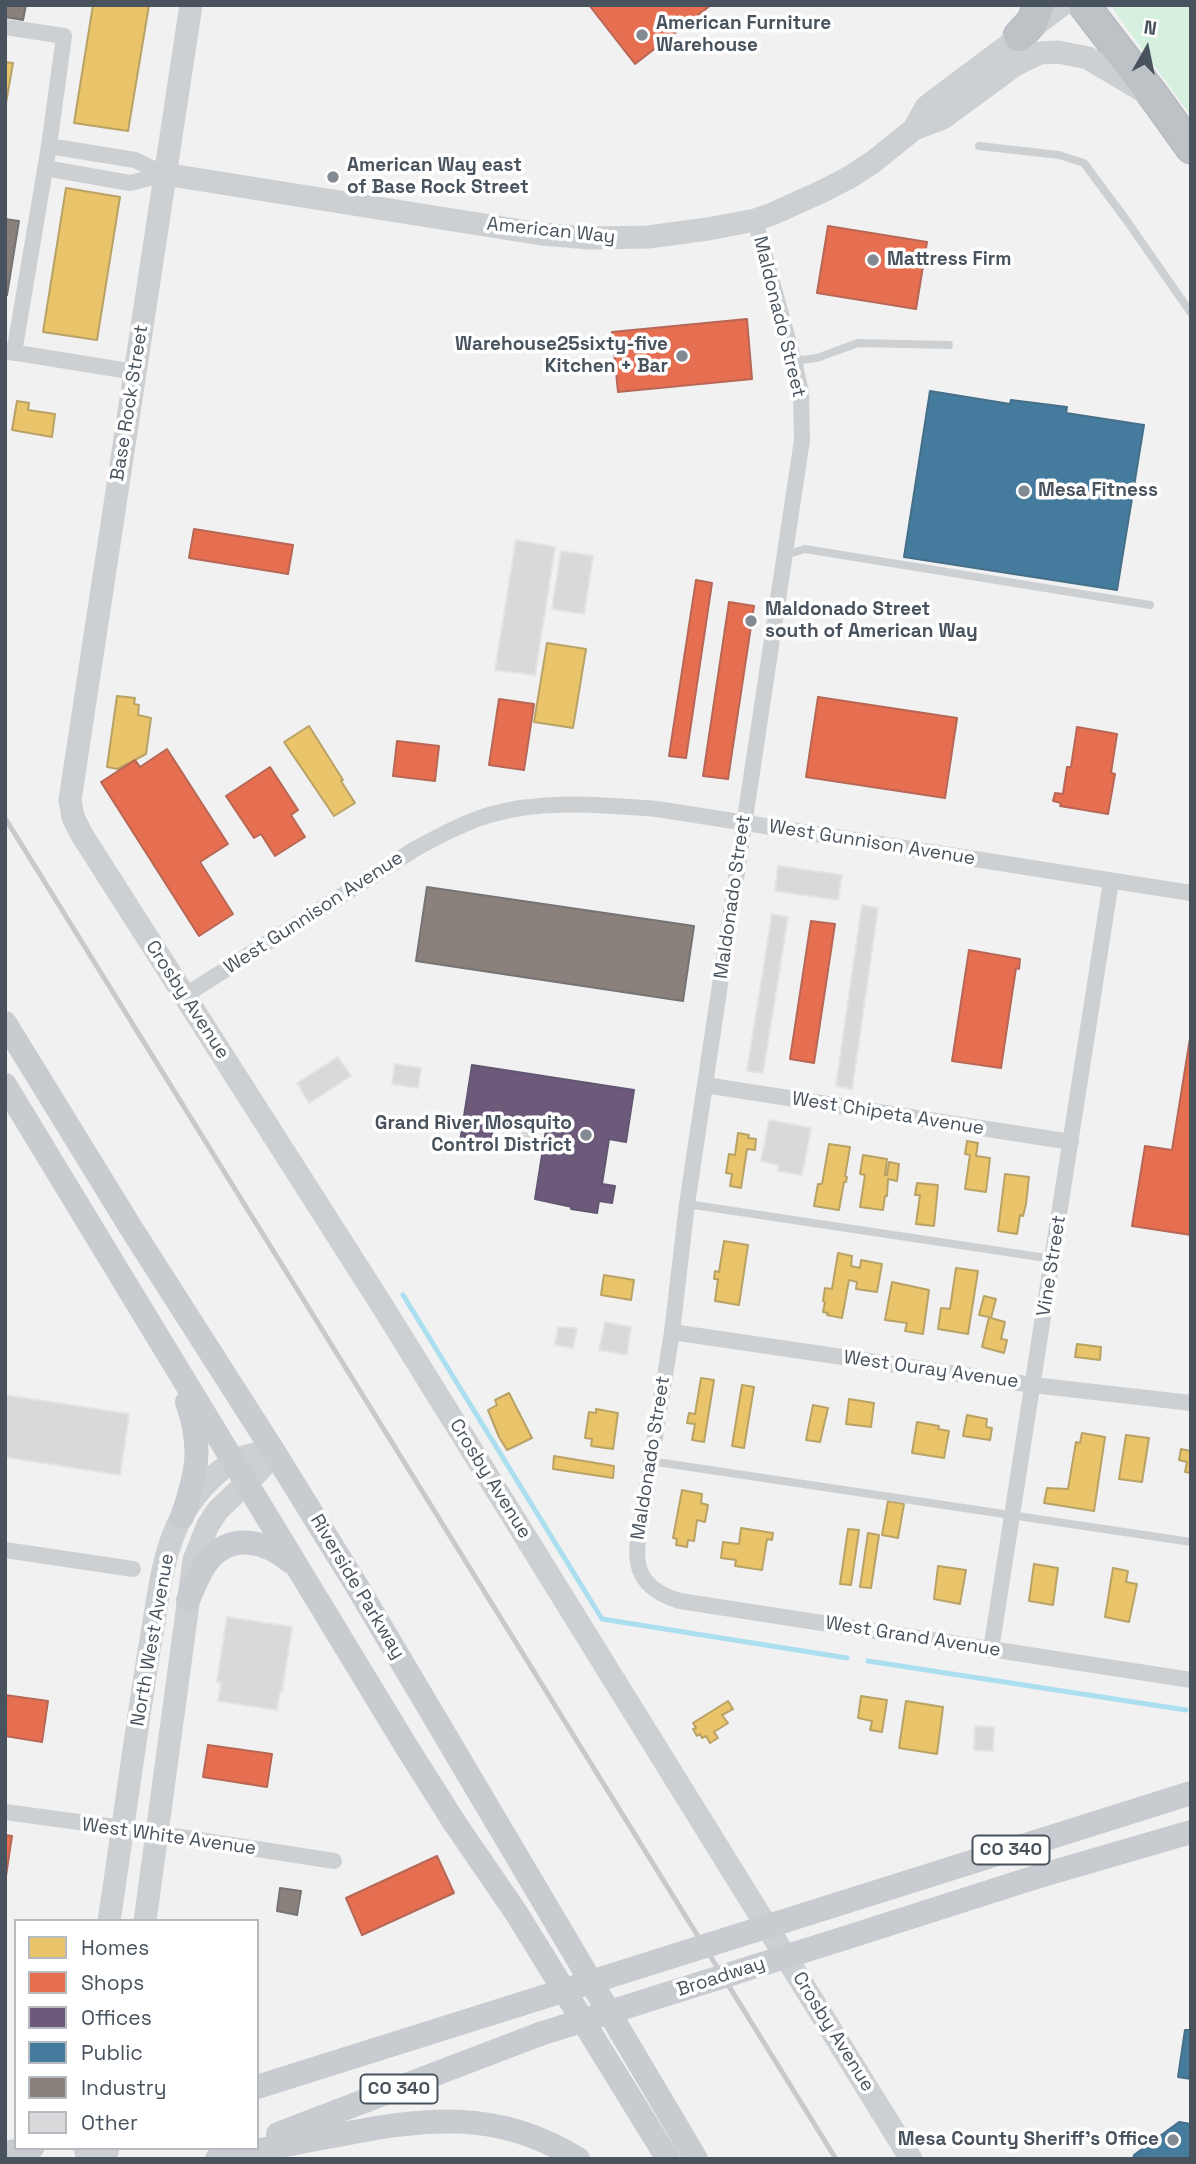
<!DOCTYPE html>
<html>
<head>
<meta charset="utf-8">
<style>
  body { margin:0 }
  #map { position:relative; width:1196px; height:2164px; overflow:hidden; background:#f2f1f1; font-family:"Space Grotesk",sans-serif }
  canvas { display:block }
  .frame { position:absolute; inset:0; border:7px solid #48535e; pointer-events:none }
  .legend { position:absolute; left:14px; top:1919px; width:245px; height:231px; box-sizing:border-box; background:#fff; border:2px solid #b6babf; margin:0; padding:9px 12px; list-style:none; font-size:21px; color:#48535e }
  .legend li { display:flex; align-items:center; gap:14px; height:35px }
  .legend b { width:35px; border:2px solid #b6babf }
  .north { position:absolute; left:1112px; top:14px; width:70px; height:70px; -webkit-text-stroke:5px #fff; paint-order:stroke; rotate:9deg; font-size:19px; font-weight:700; line-height:28px; text-align:center; color:#48535e }
  .north::after { content:''; display:block; margin:auto; width:24px; height:32px; background:#48535e; clip-path:polygon(50% 0,100% 100%,50% 72%,0 100%) }
</style>
</head>
<body>
<div id="map">
<canvas width="1196" height="2164"></canvas>
<div class="frame"></div>
<ul class="legend">
<li><b style="height:19px;background:#e9c46a"></b>Homes</li>
<li><b style="height:19px;background:#e76f51"></b>Shops</li>
<li><b style="height:19px;background:#6d597a"></b>Offices</li>
<li><b style="height:19px;background:#457b9d"></b>Public</li>
<li><b style="height:19px;background:#8a817c"></b>Industry</li>
<li><b style="height:19px;background:#d9d9db"></b>Other</li>
</ul>
<div class="north">N</div>
</div>
<script>
const g = document.querySelector('canvas').getContext('2d');
g.lineJoin = 'round';
function fillPath(path, color) { g.fillStyle = color; g.fill(path, 'evenodd'); }
function strokePath(path, color, width, dash) { g.strokeStyle = color; g.lineWidth = width; g.lineCap = dash ? 'butt' : 'round'; g.setLineDash(dash || []); g.stroke(path); }
function label(font, color, halo, rows, align = 'center') {
  g.font = font + ' "Space Grotesk",sans-serif'; g.lineWidth = 7; g.setLineDash([]); g.textBaseline = 'middle'; g.strokeStyle = halo; g.fillStyle = color; for (const [text, x, y, turn = 0] of rows) {
    g.save(); g.translate(x, y); g.rotate((+turn || 0) * Math.PI / 180); g.textAlign = isNaN(turn) ? turn : align; if (halo) g.strokeText(text, 0, 0); g.fillText(text, 0, 0); g.restore();
  }
}
fillPath(new Path2D(`
  M1110 5H1191V116Z`), '#d6f0e0');
const homes = new Path2D(`
  M93 5H149L128 131 74 123Z
  M5 62 13 63 5 109Z
  M66 188 120 197 97 340 43 332Z
  M17 401 29 403 28 410 55 414 52 437 12 430Z
  M547 643 586 649 573 728 534 722Z
  M117 696 135 698 134 704 139 705 138 715 151 718 146 754 118 769 107 767Z
  M309 726 343 780 341 781 355 803 334 816 284 742Z
  M738 1133 749 1135 748 1138 756 1139 755 1150 747 1149 741 1188 730 1186 732 1174 726 1173 729 1154 735 1155Z
  M967 1141 978 1143 976 1156 990 1158 986 1192 965 1189 970 1155 965 1154Z
  M829 1144 850 1147 845 1176 847 1177 846 1182H844L839 1210 814 1206 818 1184H822Z
  M863 1155 887 1159 885 1175H887L889 1162 899 1164 897 1181 888 1179 887 1196H885L883 1210 860 1207 865 1175 860 1174Z
  M1005 1174 1029 1177 1026 1204 1023 1216 1020 1215 1017 1234 998 1231Z
  M917 1183 938 1185 934 1226 916 1224 920 1195H915Z
  M724 1241 748 1245 739 1305 715 1301 718 1279H714L715 1271 719 1272Z
  M838 1253 852 1256 851 1266 860 1268 861 1260 882 1264 877 1292 856 1289 857 1282 849 1280 842 1318 827 1315 828 1313 823 1312 825 1302 823 1301 825 1288 832 1289Z
  M956 1268 978 1271 968 1334 938 1329 941 1308 950 1309Z
  M604 1275 634 1280 631 1300 601 1295Z
  M892 1282 929 1290 923 1334 905 1331 907 1323 885 1320Z
  M984 1296 996 1299 991 1318 1005 1322 1001 1339 1007 1340 1004 1353 982 1347 989 1317 979 1315Z
  M1077 1344 1101 1347 1100 1360 1075 1357Z
  M701 1378 714 1380 704 1442 692 1440 695 1424 687 1423 689 1413 695 1414Z
  M742 1385 754 1387 744 1448 732 1446Z
  M509 1393 532 1438 507 1450 499 1437 488 1410 497 1405 495 1400Z
  M849 1399 874 1403 871 1427 846 1424Z
  M813 1405 828 1408 820 1442 806 1440Z
  M596 1409 618 1413 613 1449 591 1446 592 1439 585 1438 589 1412 596 1413Z
  M967 1415 987 1419 986 1427 992 1428 990 1440 963 1436Z
  M917 1422 939 1426 938 1429 949 1431 944 1458 912 1453Z
  M1082 1433 1105 1437 1094 1511 1044 1503 1047 1488 1068 1489 1076 1442 1080 1443Z
  M1126 1435 1149 1438 1142 1482 1119 1479Z
  M1191 1446V1473L1185 1472 1187 1462 1179 1460 1181 1449 1190 1451Z
  M554 1456 614 1466 613 1478 553 1469Z
  M682 1490 702 1494 701 1503 708 1505 705 1522 697 1520 694 1541 688 1540 687 1547 676 1545 677 1539 673 1538Z
  M888 1501 904 1504 898 1538 882 1535Z
  M741 1528 773 1533 772 1540 767 1539 762 1570 735 1566 736 1560 721 1558 723 1542 739 1544Z
  M848 1529 859 1530 851 1585 840 1584Z
  M868 1533 879 1535 871 1588 860 1587Z
  M1034 1564 1058 1568 1053 1605 1029 1601Z
  M938 1566 966 1570 960 1604 934 1599Z
  M1113 1568 1128 1571 1126 1582 1137 1584 1129 1622 1105 1617Z
  M861 1696 887 1700 882 1732 870 1730 872 1721 858 1718Z
  M728 1701 733 1709 722 1715 728 1723 714 1732 718 1738 710 1743 706 1736 702 1738 700 1734 697 1736 693 1729 696 1728 693 1723Z
  M906 1701 943 1707 937 1754 899 1748Z`);
fillPath(homes, '#e9c46a');
strokePath(homes, '#b9a266', 2);
const shops = new Path2D(`
  M589 5H711L635 64Z
  M828 226 927 242 916 309 817 293Z
  M747 319 752 379 618 392 612 332Z
  M194 529 293 545 288 574 189 558Z
  M696 580 712 583 686 758 669 756Z
  M729 602 754 606 728 779 703 776Z
  M818 697 957 718 945 798 806 777Z
  M499 699 534 704 524 770 489 765Z
  M1077 727 1117 734 1111 773 1115 774 1108 814 1060 806 1061 803 1053 801 1055 793 1063 794 1067 767H1071Z
  M397 741 439 746 435 781 393 776Z
  M167 749 228 844 200 862 233 914 199 936 101 782 135 760 140 767Z
  M270 767 298 810 291 815 305 837 275 856 261 834 254 838 226 796Z
  M811 921 835 924 814 1063 790 1059Z
  M969 950 1020 959 1019 969 1016 968 1001 1068 952 1061Z
  M1191 1032V1235L1132 1226 1145 1146 1172 1150Z
  M5 1695 48 1701 42 1742 5 1736Z
  M208 1745 272 1754 267 1787 203 1777Z
  M5 1835 12 1836 6 1876H5Z
  M437 1856 454 1893 362 1935 346 1898Z`);
fillPath(shops, '#e76f51');
strokePath(shops, '#b76755', 2);
const offices = new Path2D(`
  M472 1065 634 1090 626 1142 609 1139 602 1184 615 1186 612 1203 599 1201 597 1213 571 1209 572 1207 535 1199 546 1130 494 1122 490 1147 460 1142Z`);
fillPath(offices, '#6d597a');
strokePath(offices, '#625772', 2);
const public = new Path2D(`
  M930 391 1010 404 1011 400 1067 407 1066 413 1144 425 1117 590 904 557Z
  M1185 2030H1191V2079L1178 2077Z
  M1179 2122 1191 2124V2159H1133L1134 2155Z`);
fillPath(public, '#457b9d');
strokePath(public, '#466f8a', 2);
const industry = new Path2D(`
  M5 5H26L23 20 5 17Z
  M5 219 19 221 7 295H5Z
  M427 887 694 926 683 1001 416 961Z
  M280 1888 301 1891 297 1915 277 1911Z`);
fillPath(industry, '#8a817c');
strokePath(industry, '#767373', 2);
strokePath(new Path2D(`
  M403 1295 602 1619 847 1658
  M868 1661 1186 1710`), '#abdeee', 5);
const building = new Path2D(`
  M516 540 555 547 535 675 495 670Z
  M561 551 593 556 584 614 552 609Z
  M778 866 842 875 838 900 775 891Z
  M862 905 878 908 852 1089 836 1086Z
  M772 914 788 917 763 1073 747 1071Z
  M338 1057 351 1076 309 1103 297 1083Z
  M395 1064 421 1068 418 1088 392 1084Z
  M769 1120 811 1128 802 1175 778 1171 779 1165 761 1161Z
  M522 1128 536 1131 534 1144 520 1142Z
  M605 1322 631 1327 627 1355 599 1350Z
  M558 1327 577 1328 573 1348 555 1345Z
  M5 1395 129 1414 120 1475 5 1457Z
  M227 1617 292 1627 282 1691H280L277 1710 218 1701 221 1683 217 1682Z
  M975 1726 994 1727 993 1751 974 1750Z`);
fillPath(building, '#d9d9db');
strokePath(building, '#e3e3e4', 2);
const highway = new Path2D(`
  M1084 5 1156 99 1191 148
  M1019 36 1032 22 1039 5`);
strokePath(highway, '#b6bbc1', 33);
strokePath(new Path2D(`
  M979 146 1059 155 1084 163 1127 221 1191 313
  M794 361 817 358 858 343 949 345
  M785 555 805 549 1150 605
  M687 1204 1053 1259
  M650 1461 1191 1542`), '#cdd0d2', 8);
strokePath(new Path2D(`
  M5 27 64 36 49 146 14 353
  M45 168 130 183 164 174 135 160 49 146
  M755 220 794 361 801 392 802 440 687 1204 672 1332 638 1542C633 1575 649 1592 680 1601L1191 1680
  M5 351 135 372
  M184 996 415 849C439 836 463 823 489 815 544 799 602 805 657 809L1191 893
  M705 1085 1071 1142
  M672 1332 1033 1385 1191 1403
  M5 1550 133 1569
  M991 1650 1111 881
  M5 1812 123 1828 334 1861`), '#cdd0d2', 16);
strokePath(new Path2D(`
  M191 5 70 800 73 817 82 835 383 1307 911 2159
  M914 129 926 107 935 100 1062 5
  M164 174 541 234 589 238 648 237 708 229 755 220 772 214 821 192 850 177 873 162 914 129 943 118 1015 65 1040 53 1058 52 1088 58 1150 95
  M109 1921C123 1829 135 1737 150 1645 158 1603 161 1555 182 1516 196 1492 220 1464 247 1456 256 1453 265 1453 274 1452
  M145 1921 194 1560 208 1525 218 1510 260 1470 274 1452
  M85 2148 88 2159
  M105 2159 108 2148`), '#cdd0d3', 23);
strokePath(new Path2D(`
  M5 1023 131 1228 274 1452 358 1588 696 2159
  M5 1085 406 1746 454 1822 517 1914 668 2159
  M182 1517C197 1474 203 1447 187 1402
  M188 1600C194 1587 199 1572 208 1561 231 1532 266 1541 291 1562
  M832 1906 1191 1793
  M845 1938 1036 1877 1191 1832
  M257 2087 521 2004
  M278 2134 540 2034
  M5 2153 32 2148
  M217 2159C255 2151 294 2143 333 2136 423 2118 497 2108 578 2159`), '#c8ccd0', 24);
strokePath(highway, '#bdc2c7', 30);
strokePath(new Path2D(`
  M5 818 836 2159`), '#c8c9cb', 5);
strokePath(new Path2D(`
  M521 2004 832 1906
  M540 2034 845 1938`), '#c8ccd0', 24);
for (const [x, y, r, color] of [
  [642,35,7,"#848a91"],
  [333,177,7,"#848a91"],
  [873,260,7,"#848a91"],
  [682,356,7,"#848a91"],
  [1024,491,7,"#848a91"],
  [751,621,7,"#848a91"],
  [586,1135,7,"#848a91"],
  [1173,2140,7,"#848a91"]
]) { const dot = new Path2D(); dot.arc(x, y, r, 0, 2 * Math.PI); g.fillStyle = color; g.fill(dot); strokePath(dot, '#fff', 2.5); }
for (const [x, y, w] of [
  [1011,1850,77],
  [399,2089,77]
]) { const box = new Path2D(); box.roundRect(x - w / 2, y - 14.5, w, 29, 5); g.fillStyle = '#fff'; g.fill(box); strokePath(box, '#48535e', 2); }
label('bold 18px', '#48535e', null, [
  ["CO 340",1011,1850],
  ["CO 340",399,2089]
]);
label('bold 19px', '#48535e', '#fff', [
  ["American Furniture",656,24],
  ["Warehouse",656,46],
  ["American Way east",347,166],
  ["of Base Rock Street",347,188],
  ["Mattress Firm",887,260],
  ["Warehouse25sixty-five",668,345,"right"],
  ["Kitchen + Bar",668,367,"right"],
  ["Mesa Fitness",1038,491],
  ["Maldonado Street",765,610],
  ["south of American Way",765,632],
  ["Grand River Mosquito",572,1124,"right"],
  ["Control District",572,1146,"right"],
  ["Mesa County Sheriff's Office",1159,2140,"right"]
], 'left');
label('19px', '#48535e', '#fff', [
  ["American Way",551,231,6],
  ["Maldonado Street",779,317,76],
  ["Base Rock Street",130,403,-81],
  ["West Gunnison Avenue",872,843,9],
  ["Maldonado Street",733,897,-82],
  ["West Gunnison Avenue",314,913,-33],
  ["Crosby Avenue",187,1000,57],
  ["West Chipeta Avenue",888,1114,9],
  ["Vine Street",1052,1266,-81],
  ["West Ouray Avenue",931,1370,8],
  ["Maldonado Street",651,1458,-81],
  ["Crosby Avenue",490,1479,58],
  ["Riverside Parkway",357,1587,59],
  ["West Grand Avenue",913,1637,9],
  ["North West Avenue",153,1640,-80],
  ["West White Avenue",169,1837,8],
  ["Broadway",721,1977,-18],
  ["Crosby Avenue",833,2032,58]
]);
</script>
</body>
</html>
